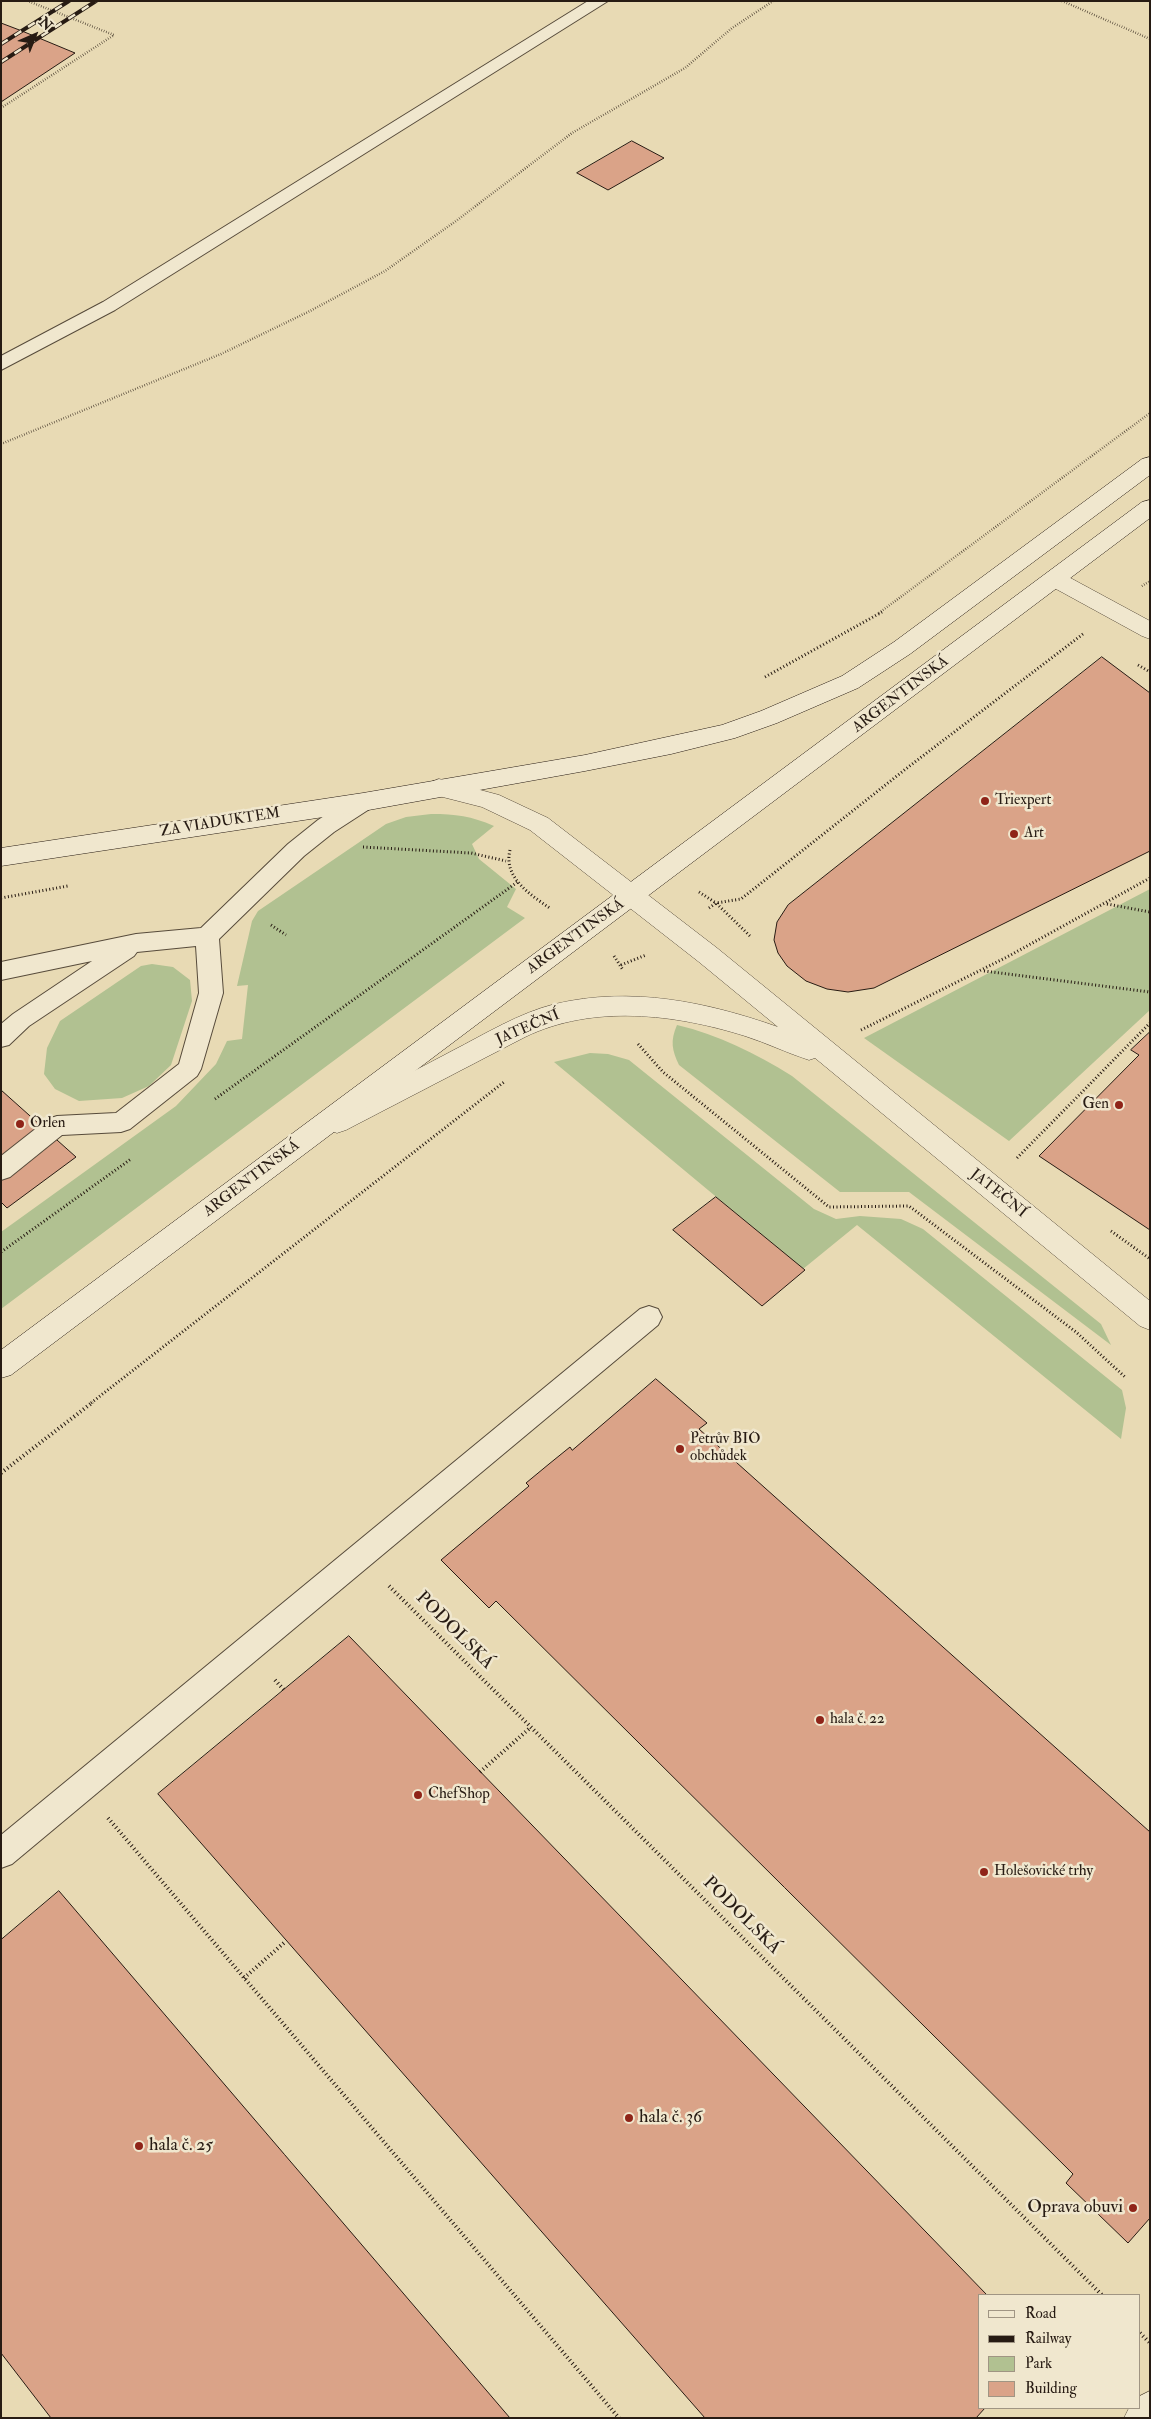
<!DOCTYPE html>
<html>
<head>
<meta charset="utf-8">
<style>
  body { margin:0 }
  #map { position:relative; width:1151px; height:2419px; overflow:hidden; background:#e8dab4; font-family:"IM FELL Double Pica",serif }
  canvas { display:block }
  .frame { position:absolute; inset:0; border:2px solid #271b13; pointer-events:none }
  .legend { position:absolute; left:978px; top:2294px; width:162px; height:115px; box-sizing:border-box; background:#f0e7ce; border:1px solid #a09583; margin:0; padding:6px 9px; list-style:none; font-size:15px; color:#271b13 }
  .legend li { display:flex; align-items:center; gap:10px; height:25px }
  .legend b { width:25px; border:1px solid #a09583 }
  .north { position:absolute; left:10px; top:10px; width:50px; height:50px; -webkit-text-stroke:4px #f0e7ce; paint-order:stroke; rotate:44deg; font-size:14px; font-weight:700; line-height:20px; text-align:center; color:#271b13 }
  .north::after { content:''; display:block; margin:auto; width:18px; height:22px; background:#271b13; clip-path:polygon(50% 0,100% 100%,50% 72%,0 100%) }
</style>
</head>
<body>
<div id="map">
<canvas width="1151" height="2419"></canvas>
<div class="frame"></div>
<ul class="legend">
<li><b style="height:6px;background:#f0e7ce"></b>Road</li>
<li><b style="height:6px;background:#271b13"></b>Railway</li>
<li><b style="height:14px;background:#b1c191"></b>Park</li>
<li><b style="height:14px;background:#daa388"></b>Building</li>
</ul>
<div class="north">N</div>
</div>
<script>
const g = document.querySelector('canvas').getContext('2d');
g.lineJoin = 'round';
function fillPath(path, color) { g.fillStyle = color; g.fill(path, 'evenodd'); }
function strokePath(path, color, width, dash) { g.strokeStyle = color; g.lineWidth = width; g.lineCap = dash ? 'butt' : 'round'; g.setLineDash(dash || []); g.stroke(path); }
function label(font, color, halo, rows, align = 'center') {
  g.font = font + ' "IM FELL Double Pica",serif'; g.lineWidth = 5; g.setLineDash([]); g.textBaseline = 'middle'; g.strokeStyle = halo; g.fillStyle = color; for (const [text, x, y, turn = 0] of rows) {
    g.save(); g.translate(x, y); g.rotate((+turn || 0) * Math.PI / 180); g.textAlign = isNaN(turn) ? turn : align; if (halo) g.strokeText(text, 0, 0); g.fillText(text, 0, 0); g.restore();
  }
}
fillPath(new Path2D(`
  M431 814C456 814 471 816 494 826L472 844 479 859 516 889 507 907 525 918 1 1309V1232L176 1106 216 1064 227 1041 242 1039 248 985 237 986 252 921 258 911 386 824 406 817Z
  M1150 889V1010L1009 1141 864 1038Z
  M152 964 173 967 190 980 192 1001 171 1065 149 1086 122 1098 79 1101 55 1089 44 1074 47 1048 60 1021 141 966Z
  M677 1025C719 1035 755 1053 792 1076L1101 1324 1111 1345 909 1192H840L679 1065C672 1050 670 1041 677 1025Z
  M590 1053 608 1054 629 1060 814 1209 836 1219 860 1216 901 1219 923 1229 1122 1390 1126 1408 1121 1439 857 1225 803 1269 554 1062Z`), '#b1c191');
const building = new Path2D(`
  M1 23 22 31 75 53 1 102Z
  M632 141 664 158 608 190 577 173Z
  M1102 657 1150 693V851L874 988 848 992 827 989 806 981 787 966 778 953 774 940 777 922 788 905Z
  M1150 1032V1230L1039 1156 1139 1055 1131 1050Z
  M1 1090 76 1157 7 1208 1 1202Z
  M716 1197 805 1270 762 1306 673 1230Z
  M656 1379 707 1423 699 1429 1150 1832V2218L1128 2243 1066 2183 1073 2174 496 1601 489 1608 441 1560 529 1486 526 1483 549 1464 570 1447 572 1450Z
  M349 1636 987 2295H980V2408H985L976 2418H705L158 1794Z
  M59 1891 510 2418H51L1 2353V1940Z`);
fillPath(building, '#daa388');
strokePath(building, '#271b13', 1);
const service = new Path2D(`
  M588 1H608L115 310 1 370V356L103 302Z
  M363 794 371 796 374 802 371 808 334 832 304 856 219 939 223 993 201 1069 197 1076 130 1129 121 1132 62 1135 10 1177 1 1180V1156L48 1119 57 1116 116 1113 179 1064 199 993 196 946 137 952 134 956 29 1026 9 1045 1 1047V1024L13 1014 92 961 1 980V962L136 934 201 928 288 844 318 820 355 796Z
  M649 1306 658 1309 662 1317 658 1325 12 1864 1 1868V1835L640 1309Z`);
const pedestrian = new Path2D(`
  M1150 2391V2418H1124L1129 2408H1140V2396Z`);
const minor = new Path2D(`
  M1055 572 1063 574 1150 621V639L1142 636 1047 584 1044 579 1047 574Z`);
const tertiary = new Path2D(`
  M439 779 499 795 548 818 717 948 1150 1301V1330L1140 1326 815 1058 809 1060C787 1053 767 1043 745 1036 675 1014 593 1004 525 1037L346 1130 337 1133 328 1130 324 1122 328 1114C369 1094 411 1073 452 1051 485 1034 519 1013 555 1004 631 986 707 1002 778 1027L699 962 530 830 482 807 431 794 427 788 431 782Z`);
const secondary = new Path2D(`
  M1150 457V475L910 654 858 688 777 723 735 738 671 754 585 771 363 811 1 866V848L363 793 585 755 722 725 761 711 842 676 894 642 1142 459Z
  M1150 500V518L11 1375 1 1378V1350L1142 502Z`);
strokePath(service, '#574b3b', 2);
strokePath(pedestrian, '#574b3b', 1);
strokePath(minor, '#574b3b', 1);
strokePath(tertiary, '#574b3b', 1);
strokePath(secondary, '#271b13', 1);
strokePath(new Path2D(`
  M1062 1 1150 39
  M1 108 114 35 28 1
  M1 444 221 354 310 311 385 271 456 221 572 133 685 68 732 28 773 1
  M1142 586 1150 581
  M879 613 1150 413`), '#271b13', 2.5, [0.5, 2]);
strokePath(new Path2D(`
  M1138 665 1150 672
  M765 677 882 612
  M363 847 471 853 506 861
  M510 850C503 878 531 895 551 909
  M699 892 716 903 751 937
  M1 898 68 886
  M1107 904 1150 912
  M709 908 716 903 741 899 907 768 1083 634
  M271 925 286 935
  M614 956 623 970
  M621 965 646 955
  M984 971 1150 992
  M861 1030 1007 957 1150 878
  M638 1044 663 1072 829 1207 909 1206 1076 1332 1125 1377
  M215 1099 519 881
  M1017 1158 1150 1023
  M1111 1231 1150 1259
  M1 1252 131 1159
  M91 1403 504 1082`), '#271b13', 3, [1, 2.5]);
strokePath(new Path2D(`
  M1 1473 93 1402
  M389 1586 1102 2295
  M275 1680 284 1690
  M480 1772 531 1727
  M108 1818 619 2418
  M244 1978 286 1941
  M1140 2333 1150 2343`), '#271b13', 4, [1, 3]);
fillPath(service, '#f0e7ce');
fillPath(pedestrian, '#f0e7ce');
fillPath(minor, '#f0e7ce');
fillPath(tertiary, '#f0e7ce');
fillPath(secondary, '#f0e7ce');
const rail = new Path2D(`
  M1 44 69 1
  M1 62 96 1`);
strokePath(rail, '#271b13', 4);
strokePath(rail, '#f0e7ce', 2.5, [8]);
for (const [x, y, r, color] of [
  [985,801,5,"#8f2418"],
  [1014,834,5,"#8f2418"],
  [1119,1105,5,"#8f2418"],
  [20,1124,5,"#8f2418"],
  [680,1449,5,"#8f2418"],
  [820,1720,5,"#8f2418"],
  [418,1795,5,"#8f2418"],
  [984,1872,5,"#8f2418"],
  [629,2118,5,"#8f2418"],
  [139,2146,5,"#8f2418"],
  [1133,2208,5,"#8f2418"]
]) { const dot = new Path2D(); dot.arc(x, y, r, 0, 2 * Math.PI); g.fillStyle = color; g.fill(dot); strokePath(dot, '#f0e7ce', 2); }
label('15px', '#271b13', '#f0e7ce', [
  ["ARGENTINSKÁ",901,695,-37],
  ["ZA VIADUKTEM",220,823,-9],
  ["ARGENTINSKÁ",576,937,-36],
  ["JATEČNÍ",528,1028,-23],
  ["ARGENTINSKÁ",252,1179,-37],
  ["JATEČNÍ",998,1194,39]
]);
label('15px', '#271b13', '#f0e7ce', [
  ["Triexpert",995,801],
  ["Art",1024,834],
  ["Gen",1109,1105,"right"],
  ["Orlen",30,1124],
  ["Petrův BIO",690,1440],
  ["obchůdek",690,1457],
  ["hala č. 22",830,1720],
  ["ChefShop",428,1795],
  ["Holešovické trhy",994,1872]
], 'left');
label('18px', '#271b13', '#f0e7ce', [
  ["PODOLSKÁ",454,1631,45],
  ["PODOLSKÁ",741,1916,45]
]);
label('18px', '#271b13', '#f0e7ce', [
  ["hala č. 36",639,2118],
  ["hala č. 25",149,2146],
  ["Oprava obuvi",1123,2208,"right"]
], 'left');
</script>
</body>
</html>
